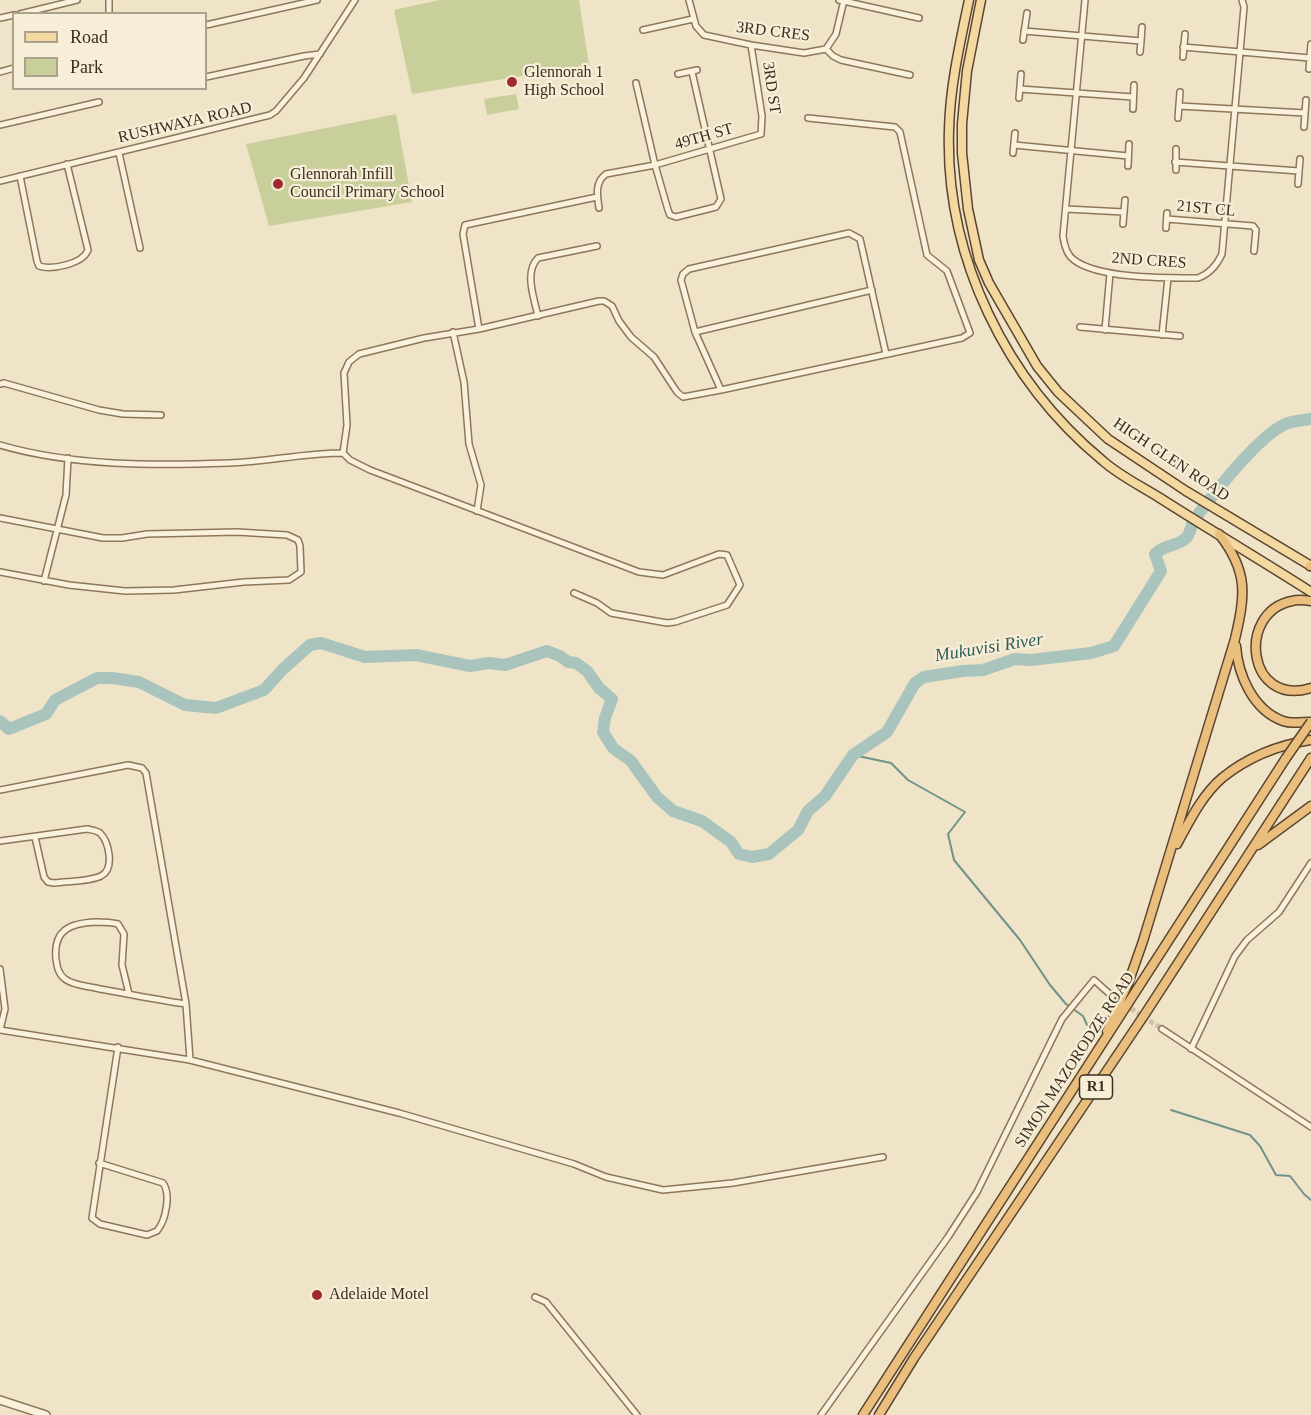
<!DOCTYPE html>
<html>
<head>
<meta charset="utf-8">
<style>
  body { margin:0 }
  #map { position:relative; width:1311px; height:1415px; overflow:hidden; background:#f0e4c8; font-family:Georgia,serif }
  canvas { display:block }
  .legend { position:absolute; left:12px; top:12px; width:195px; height:78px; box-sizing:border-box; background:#f7eed8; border:2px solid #ada18e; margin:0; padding:8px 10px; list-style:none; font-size:18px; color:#3d2e20 }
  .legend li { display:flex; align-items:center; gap:12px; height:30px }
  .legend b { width:30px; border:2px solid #ada18e }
</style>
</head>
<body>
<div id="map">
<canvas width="1311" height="1415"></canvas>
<ul class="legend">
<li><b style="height:8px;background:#f3d9a0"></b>Road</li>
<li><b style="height:16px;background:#c9cf9b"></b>Park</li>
</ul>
</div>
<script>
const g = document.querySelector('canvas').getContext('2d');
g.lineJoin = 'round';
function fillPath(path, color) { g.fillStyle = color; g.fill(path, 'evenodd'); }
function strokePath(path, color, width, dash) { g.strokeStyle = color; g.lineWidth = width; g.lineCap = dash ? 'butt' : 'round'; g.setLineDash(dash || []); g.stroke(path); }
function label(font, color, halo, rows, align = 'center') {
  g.font = font + ' Georgia,serif'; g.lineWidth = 4.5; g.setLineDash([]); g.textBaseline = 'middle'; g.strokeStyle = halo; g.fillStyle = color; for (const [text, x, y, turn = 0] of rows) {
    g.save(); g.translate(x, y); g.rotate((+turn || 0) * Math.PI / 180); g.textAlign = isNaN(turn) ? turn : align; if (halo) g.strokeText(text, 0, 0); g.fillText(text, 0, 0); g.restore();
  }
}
fillPath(new Path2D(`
  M439 0H579L589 65 412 94 394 10Z
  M516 94 519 109 487 115 484 99Z
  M396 114 412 202 269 226 246 144Z`), '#c9cf9b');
strokePath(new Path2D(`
  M853 755 891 763 908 780 965 812 948 834 954 860 1020 940 1050 985 1066 1004 1083 1016 1088 1027
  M1171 1110 1250 1135 1260 1146 1276 1175 1290 1176 1304 1194 1311 1200`), '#6f938a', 2);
strokePath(new Path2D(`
  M0 721 9 729 46 714 55 700 97 678H112L139 682 185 705 216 708 264 690 283 669 310 645 321 643 365 657 416 655 470 666 489 663 505 665 547 651 560 656 568 662 576 663 587 671 599 688 612 699 605 718 603 732 613 748 631 761 657 797 673 811 702 821 731 842 739 854 752 857 769 854 798 830 808 811 825 796 853 755 887 732 915 683 924 677 963 671 983 670 1015 659 1031 660 1091 653 1114 646 1161 571 1155 554C1165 544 1178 547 1187 537 1191 532 1191 525 1194 520 1212 496 1260 433 1288 423 1295 421 1304 420 1311 419`), '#a9c4bc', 12);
strokePath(new Path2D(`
  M1112 996 1162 1029`), '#ccc0a6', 5, [5, 2.5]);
const minor = new Path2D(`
  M109 0V14
  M689 0 696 26 704 35 751 45 804 53 826 49 836 34 844 0
  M839 0 919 18
  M1085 0 1063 236C1064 244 1067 255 1074 260 1099 279 1167 278 1198 278 1209 274 1217 265 1222 254L1244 7 1242 0
  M20 14 77 0
  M0 18 14 15
  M206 25 317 0
  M643 30 693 19
  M1024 31 1141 41 1140 52
  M1023 40 1027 13
  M1141 41 1142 27
  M1183 47 1310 58
  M826 49 833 56 841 60 910 75
  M1183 57 1185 34
  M1309 69 1311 44
  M0 72 14 68
  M678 74 697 70
  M206 77 304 56 320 54
  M636 83 655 165 668 210 670 215 676 217 716 207 721 199 692 72
  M1020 89 1133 97
  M1019 98 1021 74
  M1179 106 1305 113
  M1133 109 1134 85
  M808 118 895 127 900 132 927 255 947 271 970 333 962 338 721 390 695 332 681 280 683 274 689 269 849 233 860 239 886 354
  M1178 118 1180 92
  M0 125 99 102
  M1304 127 1306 100
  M1014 145 1128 156
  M119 153 140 248
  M1013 153 1015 133
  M1175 162 1299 171
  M1128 166 1129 144
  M1176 170V149
  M20 176 37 261 39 266C52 270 83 264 88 250L67 164
  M0 181 270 115 276 111 304 78 355 0
  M1298 184 1300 159
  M599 208C597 194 595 182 606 174L655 165 761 134 762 116 751 45
  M1066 209 1124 212
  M1167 219 1253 226 1256 230 1254 251
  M1123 224 1125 200
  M1166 228 1167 213
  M538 316C534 298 524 272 538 258L597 246
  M1080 327 1180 336
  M479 329 463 234 465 225 597 197
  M1105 330 1110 273
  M453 332 464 382 469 444 481 485 477 511
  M695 332 872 290
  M1162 335 1168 278
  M0 384 4 383 99 410 123 414 161 415
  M0 445C72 466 154 466 229 463 267 462 304 453 343 453L350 460 370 470 639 572 663 575 719 554 727 555 740 585 727 605 675 622 667 623 611 613 597 603 574 593
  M343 453 347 425 344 373 349 362 359 354 424 338 479 329 599 301H604L612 306 619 321 631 337 654 357 677 392 683 397 721 390
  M0 518 103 538H122L147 534 237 532 287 535 298 540 300 546 301 572 289 580 244 582 174 590 125 591 69 585 0 572
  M44 581 66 495 68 458
  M0 790 128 765 142 768 146 773 186 1004 190 1060
  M0 841 87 829C91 830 96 830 100 833 109 842 115 869 101 876 88 882 68 881 54 883L48 882 44 877 35 837
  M0 969 5 1009 0 1030
  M129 994 122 965 124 934 118 924C110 922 104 922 96 922 70 923 53 930 56 959 57 966 58 974 65 979 74 986 89 986 100 989 129 994 157 1000 186 1004
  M1162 1029 1311 1127
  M0 1030 190 1060 399 1113 574 1164 606 1177 663 1190 733 1183 883 1157
  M1191 1049 1235 956 1247 940 1279 912 1311 863
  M99 1163 163 1183C171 1194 166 1220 157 1231L147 1235 100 1224 92 1218 118 1047
  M535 1297 546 1302 637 1415
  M821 1415 948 1237 977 1192 1062 1019 1094 980 1112 996`);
const tertiary = new Path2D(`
  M0 1400 46 1415`);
const primary = new Path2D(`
  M969 0C960 43 950 86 949 130 945 257 1006 381 1103 461 1120 476 1141 486 1160 498 1210 530 1261 560 1311 592
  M981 0 967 71 962 124V153L968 209 979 260 989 283 1037 366 1058 392 1108 439 1186 491 1311 566`);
const trunk = new Path2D(`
  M1310 566H1311
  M1311 601C1305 600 1298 599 1292 601 1236 612 1247 708 1311 688
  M1236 646C1238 675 1253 710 1283 721 1291 724 1302 722 1311 722
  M1177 844C1189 822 1202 795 1222 778 1248 757 1278 745 1311 740
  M1258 845 1311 806
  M1107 1031 1129 981 1143 941 1235 639C1245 596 1249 572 1219 534
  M863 1415 1286 758
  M879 1415 914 1358 1145 1014 1311 758`);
strokePath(minor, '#8d765c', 8);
strokePath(tertiary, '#8d765c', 10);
strokePath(primary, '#5b4430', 11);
strokePath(trunk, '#5b4430', 11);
strokePath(minor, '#faf1dc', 5);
strokePath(tertiary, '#faf1dc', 7);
strokePath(primary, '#f3d9a0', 8);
strokePath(trunk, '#eabe7c', 8);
const trunkBridge = new Path2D(`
  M1286 758 1311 722`);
strokePath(trunkBridge, '#5b4430', 11, []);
strokePath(trunkBridge, '#eabe7c', 8);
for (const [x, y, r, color] of [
  [512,82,6,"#9e2a2b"],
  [278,184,6,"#9e2a2b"],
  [317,1295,6,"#9e2a2b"]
]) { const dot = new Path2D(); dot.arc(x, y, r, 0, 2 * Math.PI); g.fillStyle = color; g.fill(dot); strokePath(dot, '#f7eed8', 2); }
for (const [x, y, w] of [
  [1096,1087,33]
]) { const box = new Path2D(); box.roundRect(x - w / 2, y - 12, w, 24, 4.5); g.fillStyle = '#f7eed8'; g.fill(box); strokePath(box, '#3d2e20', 1.5); }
label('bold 15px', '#3d2e20', null, [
  ["R1",1096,1087]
]);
label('16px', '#3d2e20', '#f7eed8', [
  ["3RD CRES",773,32,7],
  ["3RD ST",771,88,82],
  ["RUSHWAYA ROAD",185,123,-13],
  ["49TH ST",704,137,-16],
  ["21ST CL",1206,209,5],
  ["2ND CRES",1149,261,4],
  ["HIGH GLEN ROAD",1171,460,34],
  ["SIMON MAZORODZE ROAD",1075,1060,-57]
]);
label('16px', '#3d2e20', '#f7eed8', [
  ["Glennorah 1",524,73],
  ["High School",524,91],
  ["Glennorah Infill",290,175],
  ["Council Primary School",290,193],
  ["Adelaide Motel",329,1295]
], 'left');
label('italic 18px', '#2f5d5a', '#f7eed8', [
  ["Mukuvisi River",989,648,-9]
]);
</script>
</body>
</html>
